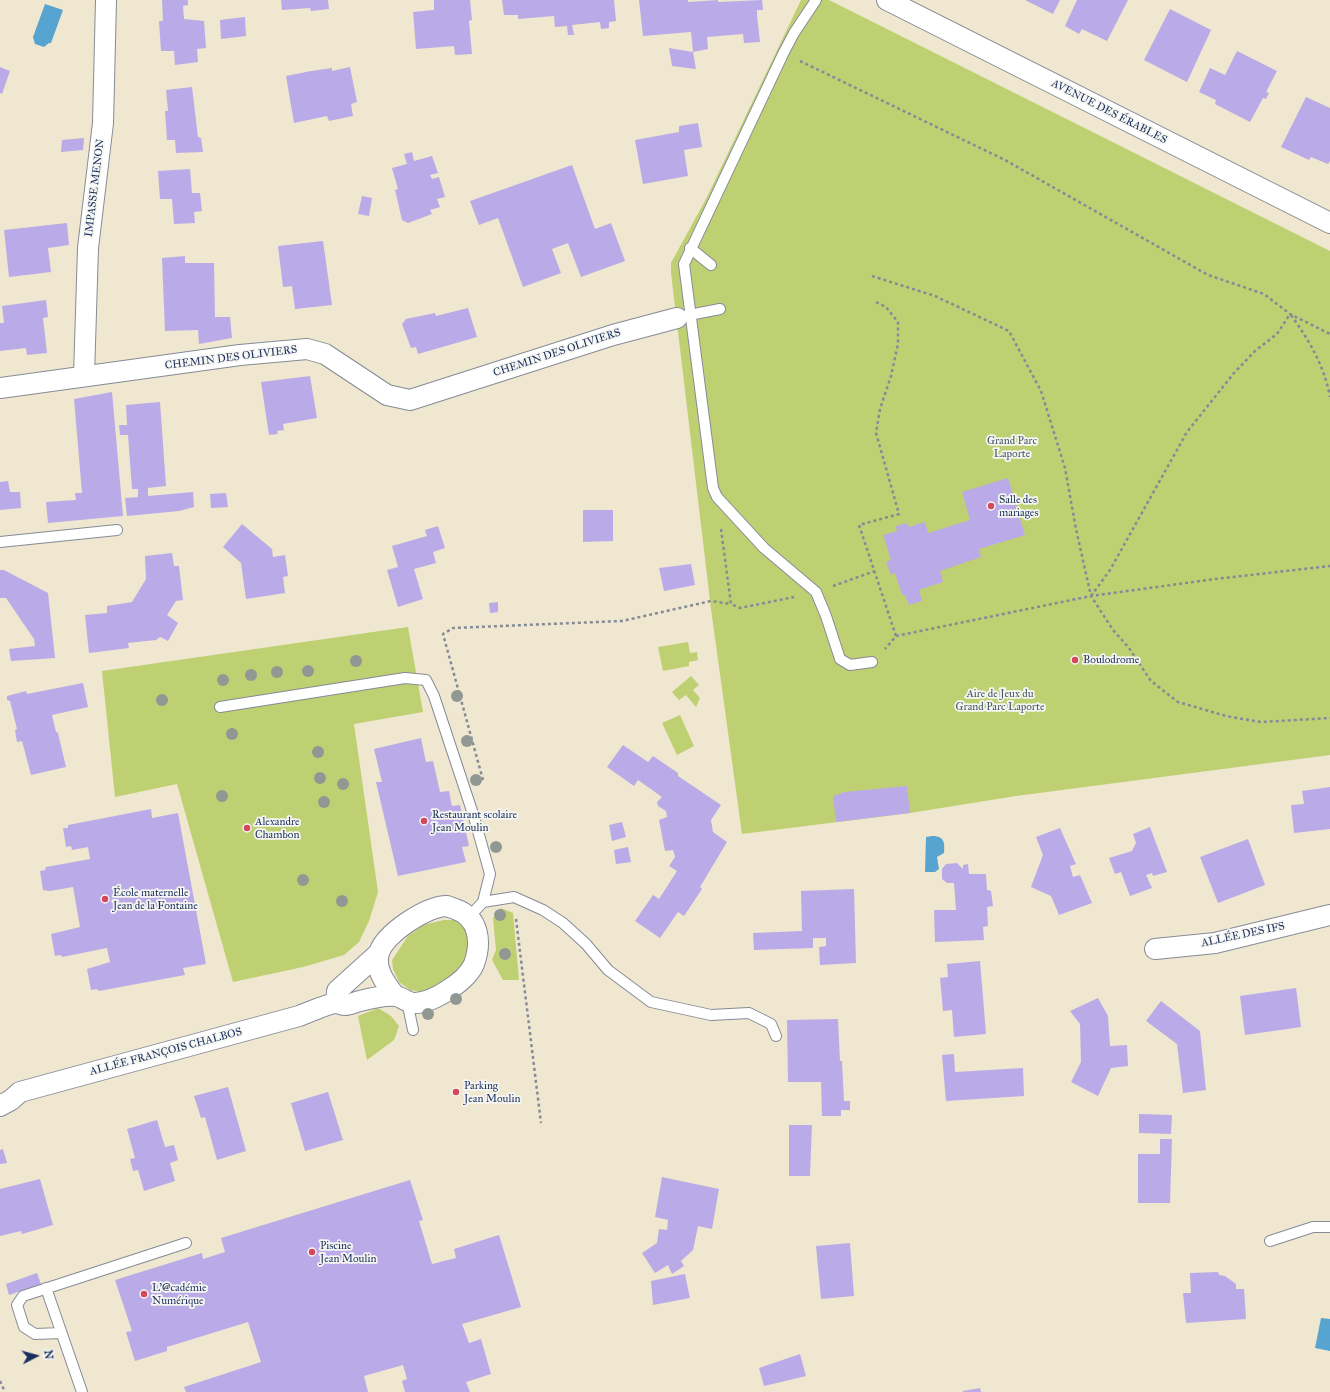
<!DOCTYPE html>
<html>
<head>
<meta charset="utf-8">
<style>
  body { margin:0 }
  #map { position:relative; width:1330px; height:1392px; overflow:hidden; background:#efe7cf; font-family:"IM FELL Great Primer",serif }
  canvas { display:block }
  .north { position:absolute; left:16px; top:1336px; width:40px; height:40px; -webkit-text-stroke:3px #f6f6f2; paint-order:stroke; rotate:84deg; font-size:11px; font-weight:700; line-height:16px; text-align:center; color:#1b2f5e }
  .north::after { content:''; display:block; margin:auto; width:14px; height:18px; background:#1b2f5e; clip-path:polygon(50% 0,100% 100%,50% 72%,0 100%) }
</style>
</head>
<body>
<div id="map">
<canvas width="1330" height="1392"></canvas>
<div class="north">N</div>
</div>
<script>
const g = document.querySelector('canvas').getContext('2d');
g.lineJoin = 'round';
function fillPath(path, color) { g.fillStyle = color; g.fill(path, 'evenodd'); }
function strokePath(path, color, width, dash) { g.strokeStyle = color; g.lineWidth = width; g.lineCap = dash ? 'butt' : 'round'; g.setLineDash(dash || []); g.stroke(path); }
function label(font, color, halo, rows, align = 'center') {
  g.font = font + ' "IM FELL Great Primer",serif'; g.lineWidth = 3.5; g.setLineDash([]); g.textBaseline = 'middle'; g.strokeStyle = halo; g.fillStyle = color; for (const [text, x, y, turn = 0] of rows) {
    g.save(); g.translate(x, y); g.rotate((+turn || 0) * Math.PI / 180); g.textAlign = isNaN(turn) ? turn : align; if (halo) g.strokeText(text, 0, 0); g.fillText(text, 0, 0); g.restore();
  }
}
fillPath(new Path2D(`
  M801 0H829L1330 251V755L1016 796 910 813 742 834 711 609 671 273V263L707 197Z
  M408 627 423 712 354 724 378 892 369 921 359 942 344 955 303 967 233 982 177 784 115 797 102 671Z
  M688 642 690 653 697 652 698 660 689 662V666L663 671 658 647Z
  M691 676 699 685 693 690 700 698 696 707 686 695 679 700 672 692Z
  M680 715 694 746 677 755 662 723Z
  M501 908 513 913 519 980H503L492 960 496 950 493 918Z
  M444 920H458L472 938 463 967 439 990 421 992 410 990 399 982 393 969 392 960 408 936 423 925Z
  M378 1008 391 1016 399 1026 394 1040 367 1060 358 1016Z`), '#bfd073');
fillPath(new Path2D(`
  M45 4 63 10 51 43H49L44 47 35 44 33 37Z
  M932 836C944 836 945 842 944 853L937 857 939 869 935 872H925L926 837Z
  M1321 1318 1330 1319V1351L1315 1348Z`), '#57a4d0');
fillPath(new Path2D(`
  M162 0H188V5L183 6 184 19 204 21 206 48 197 49 198 62 175 65 174 51H161L159 21H163Z
  M281 0H328L329 9 311 11 310 8 282 10Z
  M434 0H470L472 20 469 21 472 54 455 55 454 46 416 49 413 12 434 10Z
  M502 0H614L616 21 609 22V28L601 29 600 22 572 25 574 35H568L567 26 555 27 554 16 518 19V15H504Z
  M639 0H688V2L718 0V2L762 0 763 10H757V15L760 42 744 43 743 34 707 37 708 49 693 52 691 32 643 36Z
  M1025 0H1060L1053 14Z
  M1077 0H1128L1107 41 1082 29 1079 34 1065 26Z
  M1170 9 1211 30 1187 82 1144 60Z
  M245 17 246 36 221 39 220 20Z
  M669 48 693 52 696 69 672 66Z
  M1237 51 1277 71 1266 92 1269 93 1266 99 1263 98 1250 122 1215 104 1216 100 1199 92 1210 68 1225 75Z
  M0 67 10 71 2 94 0 93Z
  M350 67 357 102 351 104 353 116 329 121 327 116 294 123 286 76 311 71 332 68V71Z
  M192 87 198 137 201 138 203 152 176 153 175 140H167L165 111H168L166 90Z
  M1306 97 1330 108V161L1328 164 1311 157 1309 160 1281 147Z
  M698 123 702 147 684 150 688 176 643 184 635 140 679 132V126Z
  M84 138 83 150 61 152 62 140Z
  M412 152 414 161 432 156 438 173 430 175 432 179 439 177 445 197 437 199 440 207 430 210 432 214 408 223 402 220 395 190 398 189 392 168 407 164 404 154Z
  M572 165 595 229 611 223 625 261 581 277 568 243 552 249 561 273 523 287 498 218 479 225 470 201Z
  M190 169 192 193H200L202 211 194 212 195 223 174 224 172 199H160L158 171Z
  M362 196 372 198 369 216 358 214Z
  M67 223 69 245 48 248 51 272 9 277 4 230Z
  M323 241 332 305 295 309 292 286 283 287 278 246Z
  M185 256V263H214L215 317H230L232 338 199 344 198 330 165 331 162 258Z
  M46 300 48 317 43 318 47 353 27 355 26 348 0 351V323H4L2 306Z
  M468 308 477 337 418 354 416 347 411 348 402 324 406 319 435 313 436 316Z
  M310 376 317 418 283 424 284 430 277 431 278 434 269 435 261 382Z
  M112 392 123 516 48 523 46 502 76 500 75 493H82L74 399Z
  M160 402 166 486 148 488V496L193 492 194 507 179 511 127 516 125 498 138 497V489H132L128 435H120L119 425H127L126 405Z
  M1008 478 1025 535 979 549 981 557 940 571 943 582 919 590 922 601 909 605 905 595H902L895 573 891 575 886 562 891 560 883 535 897 531 896 526 907 523 909 527 925 522 928 533 970 520 962 492Z
  M8 481 10 492H20L21 508 0 510V482Z
  M226 493 228 507 211 508 210 494Z
  M583 510H613V541L583 542Z
  M242 524 272 549 273 557 285 555 288 576 283 577 285 593 246 599 241 563 223 547Z
  M438 526 445 548 433 552 436 563 414 569 423 599 398 607 387 570 398 567 392 546 427 536 425 530Z
  M172 553 174 566H179L183 600 176 601 167 615 178 623 168 641 160 637 156 640 128 643 129 648 89 653 85 615 107 613V606L132 602 146 579 145 556Z
  M691 564 695 585 664 591 659 568Z
  M0 570H4L48 593 55 658 11 661 9 649 35 646 34 639 6 598H0Z
  M498 602V612L490 613 489 603Z
  M83 683 88 707 52 715 56 732 58 733 66 767 31 775 22 741 17 742 15 730 17 729 10 701 7 700V696L26 691 27 694Z
  M421 738 426 762 433 761 440 792 449 791 452 806 460 805 469 846 462 847 466 862 398 876 376 782H382L374 749Z
  M623 745 648 762 653 756 678 773V776L721 805 711 820 713 832 727 842 700 887 702 889 684 916 678 912 660 938 635 921 653 895 659 899 677 871 669 866 675 857 673 850 665 851 659 820 667 817 666 811 658 806 657 802 662 797 638 780 634 786 607 767Z
  M907 786 910 813 836 822 833 796 845 792Z
  M1330 787V829L1294 833 1291 805 1304 804 1302 791Z
  M151 809 152 818 178 813 206 964 183 968 185 975 99 991 97 989 91 990 87 969 110 962 107 948 62 957 61 955 55 956 51 934 80 927 73 887 50 891 43 890 40 871 45 870 46 867 90 859 88 847 72 850 71 846 66 847 63 828H68V825Z
  M622 822 626 837 612 841 609 825Z
  M1150 827 1167 872 1153 876 1152 873 1146 875 1152 888 1130 896 1121 872 1115 874 1109 858 1132 851 1136 843 1133 834Z
  M1060 828 1076 864 1070 866 1073 877 1080 875 1092 903 1059 915 1051 896 1031 887 1043 855 1036 837Z
  M1248 839 1265 885 1218 903 1200 857Z
  M628 847 631 862 616 864 614 850Z
  M957 863 963 869V865L968 864 969 874H986L987 890 991 891 993 906 987 907 988 926 983 927 984 940 935 942 934 910H956L954 883H947L942 879V869L946 864Z
  M854 889 856 963 820 965 819 947 826 946V938H813V948L754 950 753 933 802 931 801 891Z
  M980 961 986 1034 954 1037 952 1010 943 1011 940 978 948 977 947 964Z
  M1296 988 1301 1027 1245 1035 1240 996Z
  M1098 998 1108 1016 1110 1046 1127 1045 1128 1066 1111 1068 1098 1096 1071 1082 1081 1062 1080 1024 1070 1011Z
  M1161 1001 1200 1031 1206 1090 1183 1093 1177 1044 1146 1021Z
  M838 1019 840 1061H842L844 1101H850V1110H841V1116H822L821 1082H788L787 1020Z
  M954 1054 955 1072 1023 1068 1024 1096 946 1101 942 1055Z
  M228 1087 246 1151 217 1160 205 1117 201 1118 194 1096Z
  M328 1092 343 1140 305 1151 291 1103Z
  M1139 1114 1172 1115 1171 1134 1139 1133Z
  M157 1120 165 1147 174 1145 178 1160 170 1163 175 1181 144 1191 138 1170 133 1171 130 1159 135 1158 127 1129Z
  M789 1125H812L810 1176H789Z
  M1160 1139H1172L1170 1203H1138V1154H1160Z
  M3 1149 7 1163 0 1164V1150Z
  M662 1177 719 1189 712 1229 698 1226 693 1250 681 1261 684 1266 672 1274 668 1265 655 1273 642 1253 657 1243 659 1229 667 1230 668 1220 655 1217Z
  M40 1179 53 1225 22 1234 21 1231 0 1236V1189Z
  M410 1180 423 1220 419 1221 432 1264 456 1258 454 1249 499 1235 521 1307 462 1324 469 1343 481 1339 491 1374 466 1382 470 1392H405L402 1381 407 1379 403 1365 364 1376 368 1392H186L184 1387 261 1362 248 1322 167 1347V1351L135 1361 126 1332 132 1331 115 1280 202 1253 203 1259 225 1252 221 1238Z
  M850 1243 854 1296 821 1299 816 1246Z
  M1218 1272 1219 1275 1225 1276 1236 1284V1289H1244L1246 1319 1186 1323 1183 1293H1191L1190 1273Z
  M37 1273 41 1284 9 1295 6 1284Z
  M685 1274 690 1298 653 1305 651 1281Z
  M800 1354 806 1376 764 1386 759 1368Z
  M980 1388 981 1392H963V1391Z`), '#baabe8');
const service = new Path2D(`
  M816 0 794 33 783 54 684 264 713 488 717 497 764 548 816 592 826 616 840 659 850 665 872 662
  M690 248 711 265
  M684 316 720 309
  M0 542 117 530
  M220 707 405 678 426 680 434 696 474 817 490 874 483 902
  M469 917 483 902 514 897 543 910 563 923 586 944 608 970 651 1002 711 1015 749 1013 771 1024 776 1036
  M407 1001 413 1030
  M1270 1241 1313 1227H1330
  M46 1288 82 1392
  M61 1333 35 1334 24 1327 17 1305 23 1296 186 1243`);
const minor = new Path2D(`
  M887 0 1330 223
  M84 376 88 248 103 123 106 0
  M0 388 240 355 307 349 325 354 387 395 410 400 613 335 677 318
  M1155 949 1215 943 1330 915
  M336 1003 337 991 379 953
  M0 1106 11 1100 20 1092 299 1016C307 1013 330 1003 336 1003 339 1003 342 1005 345 1005 350 1005 355 1002 360 1001 368 999 387 995 396 996 401 997 407 1002 413 1003 432 1004 467 981 474 964 482 942 479 917 455 909 453 908 449 907 447 906 427 906 385 933 379 953 374 969 386 984 395 996`);
strokePath(service, '#858b96', 12);
strokePath(minor, '#858b96', 22);
strokePath(new Path2D(`
  M800 61 1005 160 1208 275 1264 294 1290 314 1330 334
  M872 276 935 296 1009 331 1041 391 1065 468 1076 529 1091 596 1113 630 1129 648 1151 681 1178 702 1226 716 1261 722 1330 718
  M876 302 886 307 898 322V344L891 376 880 409 876 433 899 514 859 525 896 636 885 649
  M1291 315C1310 342 1324 365 1330 397
  M721 529 731 604 740 608 794 597
  M833 586 875 571
  M1091 596 1110 570 1187 432 1234 373 1255 351 1277 334 1290 314
  M896 636 1091 596 1215 579 1330 566
  M483 780 443 634 453 628 622 621 711 601 731 604
  M516 919 541 1123
  M0 1381 5 1392`), '#858b96', 2.5, [3, 3]);
strokePath(service, '#fff', 10);
strokePath(minor, '#fff', 20);
g.fillStyle = '#919894';
for (const [x, y] of [
  [356,661],
  [308,671],
  [277,672],
  [251,675],
  [223,680],
  [457,696],
  [162,700],
  [232,734],
  [467,741],
  [318,752],
  [320,778],
  [476,780],
  [343,784],
  [222,796],
  [324,802],
  [496,847],
  [303,880],
  [342,901],
  [500,915],
  [505,954],
  [456,999],
  [428,1014]
]) { g.beginPath(); g.arc(x, y, 6, 0, 2 * Math.PI); g.fill(); }
for (const [x, y, r, color] of [
  [991,506,4,"#d1495b"],
  [1075,660,4,"#d1495b"],
  [424,821,4,"#d1495b"],
  [247,828,4,"#d1495b"],
  [105,899,4,"#d1495b"],
  [456,1092,4,"#d1495b"],
  [312,1252,4,"#d1495b"],
  [144,1294,4,"#d1495b"]
]) { const dot = new Path2D(); dot.arc(x, y, r, 0, 2 * Math.PI); g.fillStyle = color; g.fill(dot); strokePath(dot, '#f6f6f2', 1.5); }
label('11px', '#1b2f5e', '#f6f6f2', [
  ["AVENUE DES ÉRABLES",1109,112,27],
  ["IMPASSE MENON",95,188,-83],
  ["CHEMIN DES OLIVIERS",557,353,-18],
  ["CHEMIN DES OLIVIERS",231,358,-7],
  ["ALLÉE DES IFS",1243,935,-12],
  ["ALLÉE FRANÇOIS CHALBOS",166,1052,-15]
]);
label('11px', '#445763', '#f6f6f2', [
  ["Grand Parc",1012,441],
  ["Laporte",1012,454],
  ["Aire de Jeux du",1000,694],
  ["Grand Parc Laporte",1000,707]
]);
label('11px', '#1b2f5e', '#f6f6f2', [
  ["Salle des",999,500],
  ["mariages",999,513],
  ["Boulodrome",1083,660],
  ["Restaurant scolaire",432,815],
  ["Jean Moulin",432,828],
  ["Alexandre",255,822],
  ["Chambon",255,835],
  ["École maternelle",113,893],
  ["Jean de la Fontaine",113,906],
  ["Parking",464,1086],
  ["Jean Moulin",464,1099],
  ["Piscine",320,1246],
  ["Jean Moulin",320,1259],
  ["L'@cadémie",152,1288],
  ["Numérique",152,1301]
], 'left');
</script>
</body>
</html>
